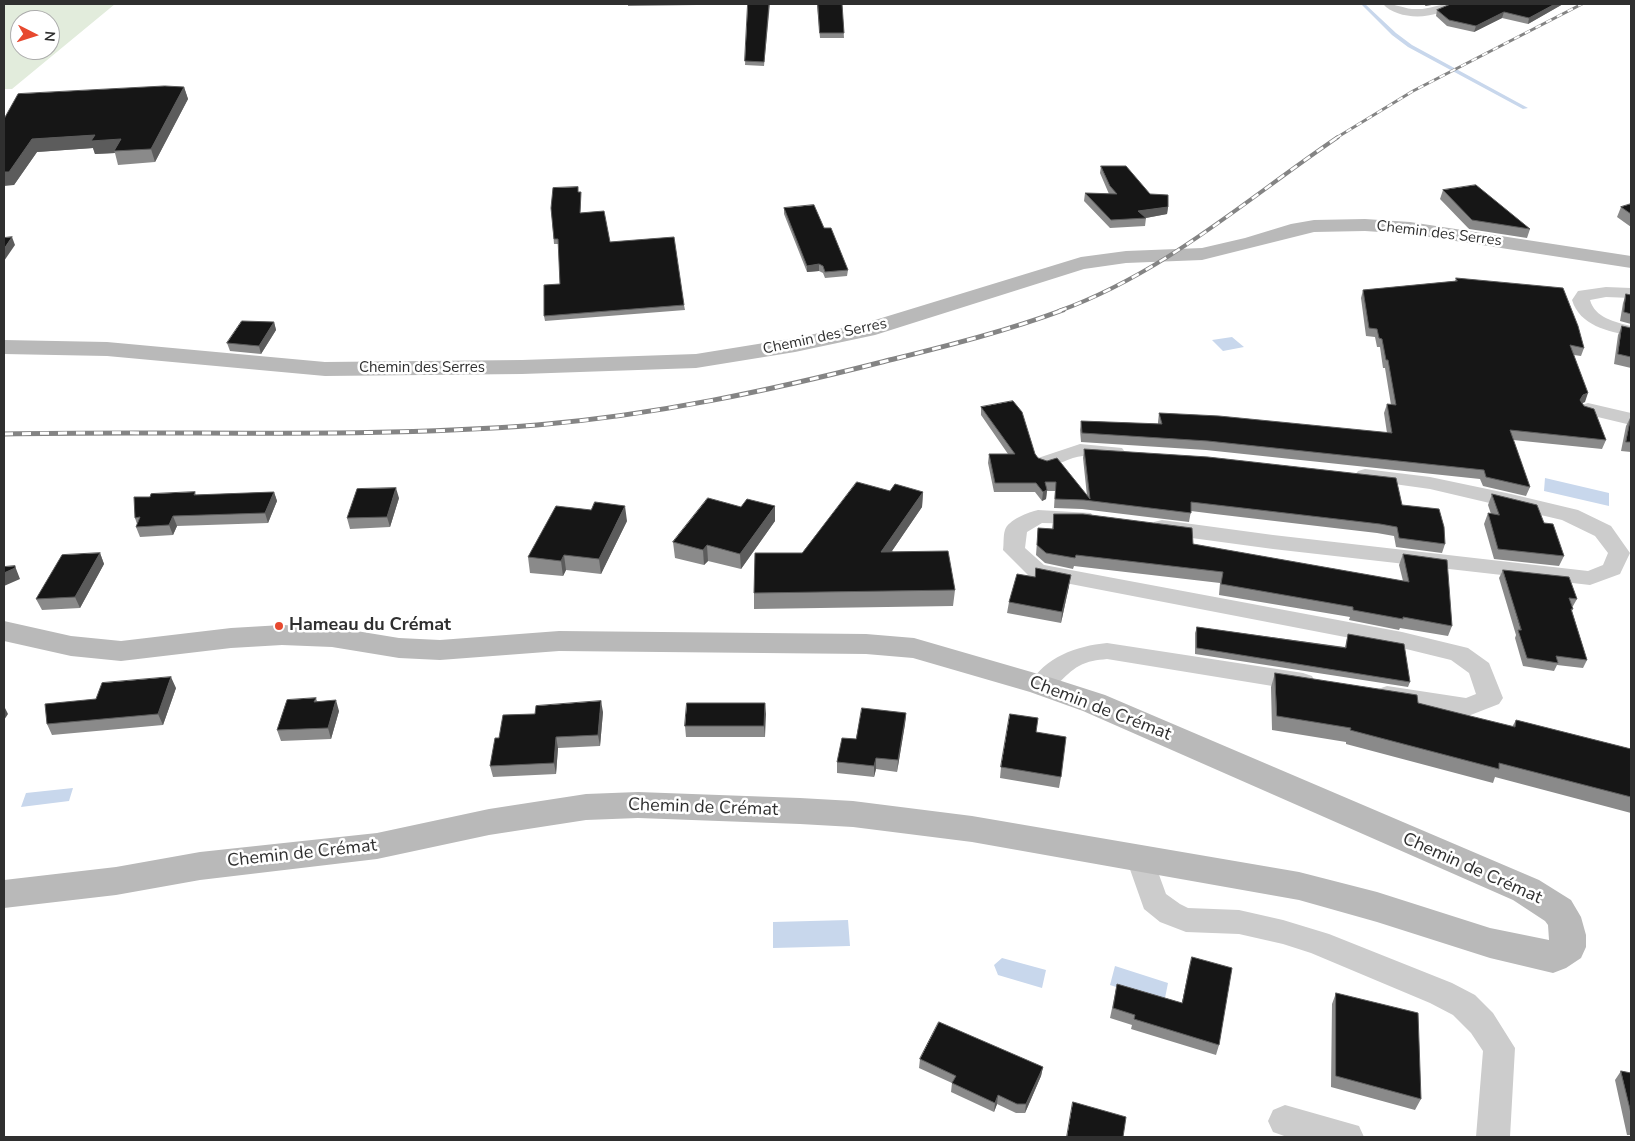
<!DOCTYPE html>
<meta charset="utf-8">
<style>
body{margin:0}
#map{position:relative;width:1635px;height:1141px;overflow:hidden;background:#fff;font-family:"Nunito Sans",sans-serif}
canvas{display:block}
.frame{position:absolute;inset:0;border:5px solid #2f2f2f;pointer-events:none}
.north{position:absolute;left:10px;top:10px;width:50px;height:50px;box-sizing:border-box;background:#fff;border:1px solid #acacac;border-radius:50%;rotate:95deg;font-size:14px;font-weight:700;line-height:20px;text-align:center;color:#2f2f2f}
.north::after{content:'';display:block;margin:auto;width:18px;height:22px;background:#e7492f;clip-path:polygon(50% 0,100% 100%,50% 72%,0 100%)}
</style>
<div id="map">
<canvas width="1635" height="1141"></canvas>
<div class="frame"></div>
<div class="north">N</div>
</div>
<script>
const context = document.querySelector('canvas').getContext('2d');
context.lineJoin = 'round';
function fill(path, color) {
  context.fillStyle = color;
  context.fill(path, 'evenodd');
}
function strokePath(path, color, width, dash) {
  context.strokeStyle = color;
  context.lineWidth = width;
  context.lineCap = dash ? 'butt' : 'round';
  context.setLineDash(dash || []);
  context.stroke(path);
}
function drawText(font, color, halo, rows, align = 'center') {
  context.font = font + ' "Nunito Sans",sans-serif';
  context.lineWidth = 5;
  context.setLineDash([]);
  context.textBaseline = 'middle';
  context.strokeStyle = halo;
  context.fillStyle = color;
  for (const [text, x, y, turn = 0] of rows) {
    context.save();
    context.translate(x, y);
    context.rotate((+turn || 0) * Math.PI / 180);
    context.textAlign = isNaN(turn) ? turn : align;
    if (halo) context.strokeText(text, 0, 0);
    context.fillText(text, 0, 0);
    context.restore();
  }
}
const green = new Path2D(`
 M4 4H115L12 89H4ZM20 20H50V50H20Z`);
const water = new Path2D(`
 M1232 337 1244 347 1223 351 1212 340Z
 M1545 478 1609 493V506L1544 491Z
 M73 788 69 801 21 807 26 793Z
 M848 920 850 946 773 948V922Z
 M1002 958 1046 970 1042 988 998 975 994 965Z
 M1115 966 1168 983 1165 998 1156 1000 1110 985Z`);
const stream = new Path2D(`
 M1361 4H1365L1396 33 1412 45 1528 108 1523 109 1408 47 1392 35Z`);
const street = new Path2D(`
 M1383 4C1396 3 1406 10 1418 9 1431 9 1441 3 1454 4 1438 20 1398 21 1383 4Z
 M1606 287 1631 288V298L1606 297 1590 300C1595 318 1615 322 1631 326V336C1608 331 1580 326 1572 300L1578 291Z
 M1588 403 1631 413V425L1581 413 1578 409 1581 405Z
 M1080 444 1122 448 1125 452 1122 456C1109 460 1096 455 1083 456 1067 457 1054 470 1038 466L1035 462 1038 458Z
 M1365 469 1430 477 1511 494 1578 510 1611 526 1630 553 1620 574 1590 585 1273 549 1162 534 1154 532 1151 527 1154 522 1162 520 1273 535 1588 571 1603 565 1608 553 1595 536 1562 520 1430 489 1358 479 1355 475 1358 471Z
 M1038 510 1091 513 1094 518 1091 523 1083 524 1042 523 1027 532 1025 548 1044 565 1402 632 1468 648 1489 663 1503 698 1499 704 1468 716 1387 704 1378 701 1374 695 1378 689 1387 686 1466 698 1476 694 1469 673 1451 660 1402 648 1029 576 1003 550C1004 544 1003 536 1005 530 1008 520 1029 512 1038 510Z
 M1107 643 1303 673 1312 676 1315 682 1312 688 1303 691 1107 659C1097 660 1088 661 1079 666 1062 675 1053 697 1032 691L1029 685C1045 657 1076 646 1107 643Z
 M1140 847 1150 850 1166 894 1180 904 1188 908 1239 910 1283 920 1329 934 1452 983 1475 995 1493 1013 1515 1048 1510 1137H1476L1483 1051 1471 1033 1453 1015 1430 1003 1311 953 1283 944 1239 934 1186 932 1160 922 1144 909 1126 858 1130 850Z
 M1285 1105 1359 1126 1364 1137H1287L1273 1132 1268 1121 1273 1110Z`);
const secondary = new Path2D(`
 M1365 219 1410 222 1631 256V268L1410 234 1365 231 1314 232 1202 260 1126 263 1084 269 875 335 795 352 696 368 522 374 325 376 107 356 4 354V340L107 342 325 362 522 360 696 354 795 338 862 324 1081 257 1126 251 1202 248 1245 238 1291 224 1314 220Z
 M4 621 71 636 121 641 231 628 282 625 332 627 399 638 440 640 559 631 866 634 914 638 1052 678 1105 695 1539 880 1571 900 1581 917 1586 935V947L1581 958 1566 968 1553 973 1490 958 1377 922 1299 900 972 842 853 827 800 824 638 818 586 820 489 835 377 859 200 880 116 895 4 908V880L116 867 200 852 377 833 489 809 586 794 638 792 800 798 853 801 972 816 1299 872 1377 892 1490 928 1549 940 1548 925 1545 921 1513 900 1083 711 1030 692 913 658 866 654 559 651 440 660 399 658 332 647 282 645 231 648 121 661 71 656 4 641Z`);
const railFar2 = new Path2D(`
 M1336 138 1413 91 1582 4`);
const railFar1 = new Path2D(`
 M1059 311C1166 272 1245 200 1338 137`);
const rail = new Path2D(`
 M4 434C182 430 360 439 537 425 654 415 768 391 882 362 942 347 1004 332 1063 310`);
const wall = new Path2D(`
 M628 4H697V5L628 6Z
 M748 4H770L764 66 745 65Z
 M817 4H842L844 38H820Z
 M1451 4H1563L1528 24 1502 18 1474 32 1447 26 1436 16 1437 10Z
 M184 87 188 99 155 162 118 165 115 153 95 154 93 148 37 152 14 185 4 119Z
 M1101 166 1150 194 1168 207 1167 214 1146 218 1145 226 1110 228 1084 201 1085 193 1109 194 1100 173Z
 M1443 190 1530 229 1527 238 1469 229 1440 199Z
 M579 192 581 196 580 213 610 242 684 305 685 310 545 321 544 316 560 284 559 244H554L551 208Z
 M1631 204V227L1617 217 1621 207Z
 M784 208 824 228 848 270 847 276 825 278 823 273 819 271 807 272 784 214Z
 M1456 278 1584 348 1581 356 1574 355 1585 402 1582 403 1606 440 1602 449 1513 440 1530 487 1526 496 1483 486 1480 479 1206 450 1081 442 1080 430 1081 421 1158 424V422L1159 413 1387 433 1384 413 1387 404 1391 405 1385 368H1383L1380 347H1377L1375 337 1366 336 1361 298 1363 290 1455 281Z
 M1626 294 1631 295V324L1620 321 1623 303Z
 M274 322 276 330 261 354 230 351 227 343Z
 M1622 326 1631 328V368L1614 364 1618 335Z
 M1631 400V412L1630 411Z
 M981 407 1035 454 1038 458 1087 496 1083 458 1084 449 1402 505 1445 544 1442 553 1396 547 1394 536 1377 533 1215 514 1191 511 1189 522 1082 509 1054 508 1055 491H1047L1046 499 1042 501 1035 492H994L988 463 989 454H1008L981 415Z
 M1631 416V452L1621 451 1626 426Z
 M890 491 923 492 922 507 892 551 955 590 953 606 754 609V593Z
 M195 492 196 495 274 492 277 501 268 523 177 526 173 535 140 537 136 527 137 524 135 518 150 497Z
 M1492 494 1544 523 1564 556 1559 566 1494 559 1484 524 1488 513 1491 514 1488 505Z
 M399 498 390 527 350 529 347 518Z
 M741 507 775 521 741 569 708 561 704 565 675 558 673 542Z
 M1054 514 1193 544 1403 581 1399 565 1403 554 1452 626 1448 636 1400 628 1399 630 1349 620 1350 617 1219 595 1220 583 1074 566 1073 569 1045 563 1036 555 1038 528 1052 529Z
 M627 521 601 574 566 570 563 576 530 573 528 557Z
 M100 553 104 564 80 608 42 610 36 599Z
 M1036 568 1069 586 1061 623 1007 613 1009 602 1035 577Z
 M1503 570 1577 599 1573 606H1572L1573 609 1572 611 1587 660 1583 668 1557 665 1554 671 1523 666 1515 638 1516 635 1499 578Z
 M1197 627 1345 647 1348 634 1410 682 1408 687 1195 654V633Z
 M1275 673 1418 703 1512 727 1516 720 1631 749V813L1495 777 1493 783 1346 744V742L1272 730 1271 687Z
 M176 688 163 725 52 735 47 724 96 699Z
 M316 698 317 701 339 711 331 739 281 741 277 730Z
 M765 703V737H686L685 726Z
 M603 712 600 746 558 748 556 774 493 777 490 766Z
 M906 713 905 724 897 772 876 769 874 777 837 773V762L856 739Z
 M1036 732 1061 777 1059 788 1000 778 1001 767Z
 M1192 957 1219 1045 1216 1055 1131 1029 1132 1025 1110 1018 1117 984 1182 1003 1189 967Z
 M1336 993 1421 1099 1415 1110 1331 1087 1332 1004Z
 M920 1059 1043 1067 1041 1076 1025 1113H1016L997 1104 994 1112 951 1092 952 1083 919 1068Z
 M1621 1071 1631 1073V1135H1627L1615 1080Z`);
const shadedWall = new Path2D(`
 M1426 4H1438L1425 6Z
 M1555 4H1563L1528 24 1529 18Z
 M1504 12 1502 18 1474 32 1476 26Z
 M184 87 188 99 155 162 151 149Z
 M95 135 121 139 114 151 115 153 95 154 93 148 37 152 14 185 4 186V172L32 139Z
 M1168 207 1167 214 1140 219 1138 211Z
 M12 237 15 245 4 261V249Z
 M819 264V271L807 272V266Z
 M274 322 276 330 261 354 259 346Z
 M1588 393 1585 402 1580 404V400L1583 395Z
 M396 488 399 498 390 527 387 517Z
 M1047 490 1046 499 1042 501 1043 492Z
 M274 492 277 501 268 523 265 513Z
 M923 492 922 507 881 567V552Z
 M625 506 627 521 601 574 599 559Z
 M775 506V521L741 569 740 554Z
 M173 516 177 526 173 535 169 525Z
 M707 545 708 561 704 565 703 550Z
 M100 553 104 564 80 608 75 597Z
 M564 555 566 570 563 576 561 561Z
 M15 566 20 579 4 586V573Z
 M1071 575 1069 586 1061 623 1062 612Z
 M171 677 176 688 163 725 158 714Z
 M336 700 339 711 331 739 328 728Z
 M601 701 603 712 600 746 598 735Z
 M765 703 766 714 765 737 764 726Z
 M4 706 8 714 4 720Z
 M906 713 905 724 897 772 898 760Z
 M556 737 558 748 556 774 554 763Z
 M876 758V769L874 777V766Z
 M1043 1067 1041 1076 1025 1113 1026 1104Z
 M998 1095 997 1104 994 1112 995 1103Z`);
const building = new Path2D(`
 M748 4H769L764 62 745 61Z
 M818 4H842L844 33H820Z
 M1451 4H1555L1529 18 1504 12 1476 26 1449 20 1437 10Z
 M165 86 184 87 151 149 114 151 121 139 91 141 95 135 32 139 9 172H4V119L18 94Z
 M1101 166H1126L1150 194 1168 195V207L1138 211 1146 218 1111 220 1085 193 1117 194 1110 186Z
 M1476 185 1530 229 1472 220 1443 190Z
 M578 187V192H581L580 213 604 211 610 242 674 237 684 305 544 316V285L560 284 558 239H554L551 208 553 188Z
 M1631 204V214L1621 207Z
 M814 205 824 228H831L848 270 825 272 823 266 819 264 807 266 784 208Z
 M12 237 4 249V238Z
 M1456 278 1563 288 1578 326 1584 348 1570 345 1588 393 1583 395 1580 400 1584 406 1594 409 1606 440 1510 430 1530 487 1486 477 1484 470 1208 441 1082 433 1081 421 1162 424 1159 413 1219 416 1392 433 1387 404 1396 405 1388 360H1386L1382 339 1379 338 1377 329 1369 328 1363 290 1457 281Z
 M1626 294 1631 295V314L1624 312Z
 M242 321 274 322 259 346 227 343Z
 M1622 326 1631 328V357L1618 354Z
 M1013 401 1022 412 1035 454 1038 458 1047 461 1057 458 1090 499 1084 449 1208 457 1396 478 1402 505 1439 509 1444 527 1445 544 1399 538 1397 527 1380 524 1191 502V513L1084 500 1055 499 1056 482H1045L1047 490 1043 492 1036 483H995L989 454H1015L981 407Z
 M1631 416V442H1626Z
 M857 482 890 491 895 484 923 492 881 552 948 551 955 590 754 593 755 553H802Z
 M396 488 387 517 347 518 357 489Z
 M195 492 194 495 274 492 265 513 173 516 169 525 136 527 140 517 135 518 134 497H150L151 494Z
 M1492 494 1537 505 1544 523 1553 524 1564 556 1498 549 1488 513 1499 515Z
 M708 498 741 507 747 499 775 506 740 554 707 545 703 550 673 542Z
 M595 502 625 506 599 559 564 555 561 561 528 557 556 506 591 510Z
 M1054 514H1083L1192 528 1193 544 1409 582 1403 554 1447 560 1452 626 1403 617V619L1353 610V607L1221 584 1223 572 1076 555 1075 558 1046 553 1037 545 1038 528 1053 529Z
 M100 553 75 597 36 599 62 555Z
 M15 566V568L4 573V567Z
 M1036 568 1071 575 1062 612 1009 602 1017 574 1035 577Z
 M1503 570 1569 577 1577 599 1569 598 1573 609H1571L1587 660 1556 656 1558 663 1527 658 1518 630H1521Z
 M1197 627 1346 648 1348 634 1404 644 1410 682 1197 648Z
 M1275 673 1417 695 1418 703 1462 714 1515 727 1516 720 1631 749V797L1499 763V769L1350 730 1351 728 1277 716Z
 M171 677 158 714 47 724 45 704 96 699 102 683Z
 M316 698 314 702 336 700 328 728 277 730 287 700Z
 M601 701 598 735 556 737 554 763 490 766 495 738H499L503 715 535 714 536 706Z
 M687 703H765L764 726H685Z
 M862 708 906 713 898 760 876 758 874 766 837 762 842 738 856 739Z
 M1010 714 1038 718 1036 732 1066 737 1061 777 1001 767Z
 M1192 957 1232 968 1219 1045 1134 1019 1135 1015 1113 1008 1117 984 1182 1003Z
 M1336 993 1418 1013 1421 1099 1336 1076Z
 M939 1022 1043 1067 1026 1104H1017L998 1095 995 1103 952 1083 956 1076 920 1059Z
 M1621 1071 1631 1073V1113Z
 M1073 1102 1126 1117 1123 1137H1067Z`);
const markers = [
 [279,626,5,"#e7492f"]
];
const farStreetnames = [
 ["Chemin des Serres",1439,234,7],
 ["Chemin des Serres",825,337,-12],
 ["Chemin des Serres",422,368]
];
const poiNames = [
 ["Hameau du Crémat",289,626]
];
const streetNames = [
 ["Chemin de Crémat",1100,709,21],
 ["Chemin de Crémat",703,808,2],
 ["Chemin de Crémat",302,854,-6],
 ["Chemin de Crémat",1472,869,24]
];
fill(green, '#e2ecdc');
fill(water, '#c8d7ec');
fill(stream, '#c8d7ec');
fill(street, '#ccc');
fill(secondary, '#b9b9b9');
strokePath(railFar2, '#848484', 3);
strokePath(railFar1, '#848484', 4);
strokePath(rail, '#848484', 5);
strokePath(railFar2, '#fff', 2, [6]);
strokePath(railFar1, '#fff', 2.5, [8]);
strokePath(rail, '#fff', 3, [9]);
fill(wall, '#8a8a8a');
fill(shadedWall, '#5c5c5c');
fill(building, '#161616');
strokePath(building, '#5c5c5c', 1);
for (const [x, y, r, color] of markers) {
  const dot = new Path2D();
  dot.arc(x, y, r, 0, 2 * Math.PI);
  context.fillStyle = color;
  context.fill(dot);
  strokePath(dot, '#fff', 2);
}
drawText('15px', '#2f2f2f', '#fff', farStreetnames);
drawText('bold 18px', '#2f2f2f', '#fff', poiNames, 'left');
drawText('18px', '#2f2f2f', '#fff', streetNames);
</script>
